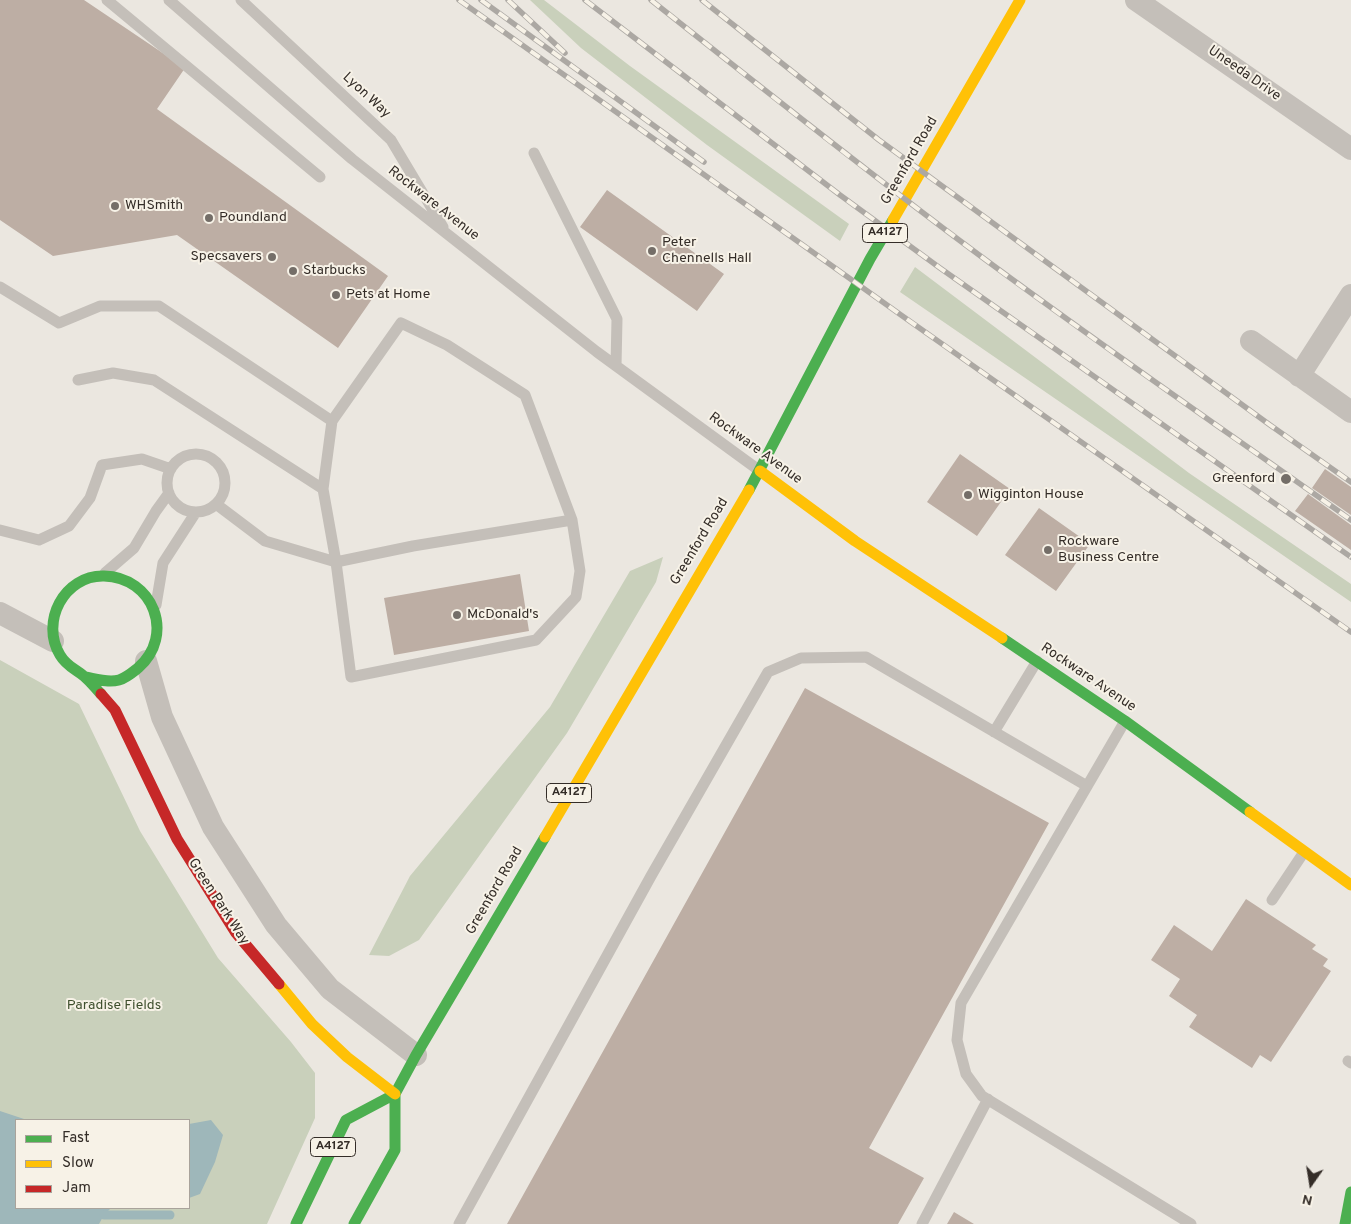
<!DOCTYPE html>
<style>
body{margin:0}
#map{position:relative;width:1351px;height:1224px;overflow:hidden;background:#ebe7e0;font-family:Overpass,sans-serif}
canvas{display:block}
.legend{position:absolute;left:15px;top:1119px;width:175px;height:90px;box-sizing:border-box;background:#f7f2e7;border:1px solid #a9a39b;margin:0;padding:6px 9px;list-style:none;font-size:15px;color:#342d28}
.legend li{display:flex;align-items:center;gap:10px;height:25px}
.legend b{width:25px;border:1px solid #a9a39b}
.north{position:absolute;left:1286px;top:1159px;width:50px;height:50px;-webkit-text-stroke:4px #f7f2e7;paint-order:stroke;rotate:193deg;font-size:14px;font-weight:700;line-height:20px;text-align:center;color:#342d28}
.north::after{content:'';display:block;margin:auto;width:18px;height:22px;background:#342d28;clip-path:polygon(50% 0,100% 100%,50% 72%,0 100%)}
</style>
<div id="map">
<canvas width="1351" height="1224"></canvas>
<ul class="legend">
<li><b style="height:6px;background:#4caf50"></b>Fast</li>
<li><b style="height:6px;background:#ffc107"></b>Slow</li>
<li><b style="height:6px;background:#c62828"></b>Jam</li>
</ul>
<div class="north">N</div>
</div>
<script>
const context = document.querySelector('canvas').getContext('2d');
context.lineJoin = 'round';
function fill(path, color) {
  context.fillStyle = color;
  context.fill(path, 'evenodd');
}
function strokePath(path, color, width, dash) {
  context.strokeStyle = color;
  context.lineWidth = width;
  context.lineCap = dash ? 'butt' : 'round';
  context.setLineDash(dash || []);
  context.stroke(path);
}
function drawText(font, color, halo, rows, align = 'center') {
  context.font = font + ' Overpass,sans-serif';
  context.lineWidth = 4;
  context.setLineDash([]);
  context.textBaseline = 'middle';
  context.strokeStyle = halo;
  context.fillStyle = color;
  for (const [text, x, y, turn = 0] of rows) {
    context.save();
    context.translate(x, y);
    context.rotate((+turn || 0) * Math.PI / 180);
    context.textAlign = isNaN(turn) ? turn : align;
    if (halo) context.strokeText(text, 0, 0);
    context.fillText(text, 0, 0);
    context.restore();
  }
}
const green = new Path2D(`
 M530 0H544L630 66 849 224 840 241 707 145 581 48Z
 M915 267 1189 473 1351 584V602L900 292Z
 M663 557 656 582 567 733 419 940 389 956 369 955 410 876 550 707 630 571Z
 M0 660 79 704 140 831 218 958 291 1042 315 1073V1118L267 1224H0ZM16 1120H189V1208H16Z`);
const water = new Path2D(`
 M0 1111 27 1120H16V1208H111L104 1215 99 1224H0Z
 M211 1120 223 1135 215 1162 200 1194 189 1198V1124Z`);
const stream = new Path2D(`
 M104 1215H170`);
const building = new Path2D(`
 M0 0H84L185 68 157 109 388 276 338 348 177 235 53 256 0 220Z
 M607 190 724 274 697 311 580 227Z
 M960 454 1010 489 977 536 927 502Z
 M1325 469 1351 487V515L1312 488Z
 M1308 494 1351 525V550L1295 511Z
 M1039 508 1090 544 1056 591 1005 555Z
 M520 574 529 631 394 655 384 598Z
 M805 688 1049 823 869 1148 924 1178 898 1224H507Z
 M1246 899 1316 945 1312 949 1328 959 1323 966 1331 971 1271 1062 1260 1055 1252 1068 1189 1027 1197 1015 1169 996 1180 979 1151 960 1174 925 1212 951Z
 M954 1212 974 1224H947Z`);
const lane = new Path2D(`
 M107 0 320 177
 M169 0 352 159 597 352 760 471
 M241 0 391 140 443 227
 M534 153 617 319 616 366
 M0 287 59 323 100 306H159L332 421 401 323 447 345 525 395 572 520 580 571 576 597 536 640 351 677 336 562 323 489 154 380 113 373 78 380
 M167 483a29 29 0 1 1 58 0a29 29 0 1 1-58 0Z
 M323 489 332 421
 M216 504 265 541 336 562 413 546 572 520
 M0 530 39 540 69 526 90 498 102 465 142 459 171 469
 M105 573 134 548 156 511 169 493
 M156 605 163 563 196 512
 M1125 721 961 1003 957 1040 966 1074 982 1096 1191 1224
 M994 732 1037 661
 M1272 900 1304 852
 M1348 1061 1351 1063
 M459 1224 651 876 768 672 801 658 866 657 1087 786
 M922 1224 988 1099`);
const street = new Path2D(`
 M1136 0 1351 149
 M1251 341 1351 412
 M1299 376 1351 295
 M0 613 53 641
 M146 661 162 717 213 827 276 925 330 989 416 1055`);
const fast = new Path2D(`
 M749 490 870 259 893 220
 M1002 638 1125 721 1250 812
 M85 677C96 679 108 683 119 680 126 678 133 672 138 668 176 635 153 577 104 576 64 575 40 622 60 655 67 667 76 669 85 677 91 682 96 689 101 694
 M296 1224 346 1120 395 1094
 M354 1224 395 1150V1094L416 1055 545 837
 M1345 1224 1351 1192`);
const slow = new Path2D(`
 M893 220 1020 0
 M760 471 855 541 1002 638
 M1250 812 1351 885
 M545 837 749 490
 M279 984 312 1024 347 1057 395 1094`);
const jam = new Path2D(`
 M101 694 115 710 177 839 236 933 279 984`);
const rail = new Path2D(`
 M459 0 901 315 1351 632
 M481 0 704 162
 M508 0 565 53
 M585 0 840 195 940 268 1351 557
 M651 0C753 81 855 162 959 240 1087 336 1220 427 1351 520
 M702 0 879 140 1270 425 1351 482`);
const markers = [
 [115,206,5,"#746e68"],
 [209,218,5,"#746e68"],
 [652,251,5,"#746e68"],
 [272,257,5,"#746e68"],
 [293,271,5,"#746e68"],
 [336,295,5,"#746e68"],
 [1286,479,6,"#746e68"],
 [968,495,5,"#746e68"],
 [1048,550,5,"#746e68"],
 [457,615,5,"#746e68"]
];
const shields = [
 [885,233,45],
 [569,793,45],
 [333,1147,45]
];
const shieldNames = [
 ["A4127",885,233],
 ["A4127",569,793],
 ["A4127",333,1147]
];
const streetNames = [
 ["Uneeda Drive",1244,74,35],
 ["Lyon Way",366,96,43],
 ["Greenford Road",910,161,-60],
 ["Rockware Avenue",433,204,38],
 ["Rockware Avenue",755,449,36],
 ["Greenford Road",700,542,-59],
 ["Rockware Avenue",1088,678,34],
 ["Greenford Road",495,891,-60],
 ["Green Park Way",218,902,57]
];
const poiNames = [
 ["WHSmith",125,206],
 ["Poundland",219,218],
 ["Peter",662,243],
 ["Chennells Hall",662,259],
 ["Specsavers",262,257,"right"],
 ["Starbucks",303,271],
 ["Pets at Home",346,295],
 ["Greenford",1275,479,"right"],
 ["Wigginton House",978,495],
 ["Rockware",1058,542],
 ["Business Centre",1058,558],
 ["McDonald's",467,615]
];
const parkNames = [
 ["Paradise Fields",114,1006]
];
fill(green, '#c9d0bb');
fill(water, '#9eb7ba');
strokePath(stream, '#9eb7ba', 9);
fill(building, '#bdaea4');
strokePath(lane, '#c4bfb9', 11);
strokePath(street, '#c4bfb9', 22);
strokePath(fast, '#4caf50', 11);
strokePath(slow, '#ffc107', 11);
strokePath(jam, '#c62828', 11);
strokePath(rail, '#aca8a3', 5.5);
strokePath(rail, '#f7f2e7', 4, [11]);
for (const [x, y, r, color] of markers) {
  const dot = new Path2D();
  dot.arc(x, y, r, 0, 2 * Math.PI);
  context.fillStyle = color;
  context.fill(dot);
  strokePath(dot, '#f7f2e7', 2);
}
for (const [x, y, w] of shields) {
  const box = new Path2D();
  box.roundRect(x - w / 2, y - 9.5, w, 19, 4);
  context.fillStyle = '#f7f2e7';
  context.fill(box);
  strokePath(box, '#342d28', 1);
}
drawText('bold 12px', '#342d28', null, shieldNames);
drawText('14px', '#342d28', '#f7f2e7', streetNames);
drawText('14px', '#342d28', '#f7f2e7', poiNames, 'left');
drawText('14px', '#3f502e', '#f7f2e7', parkNames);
</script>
